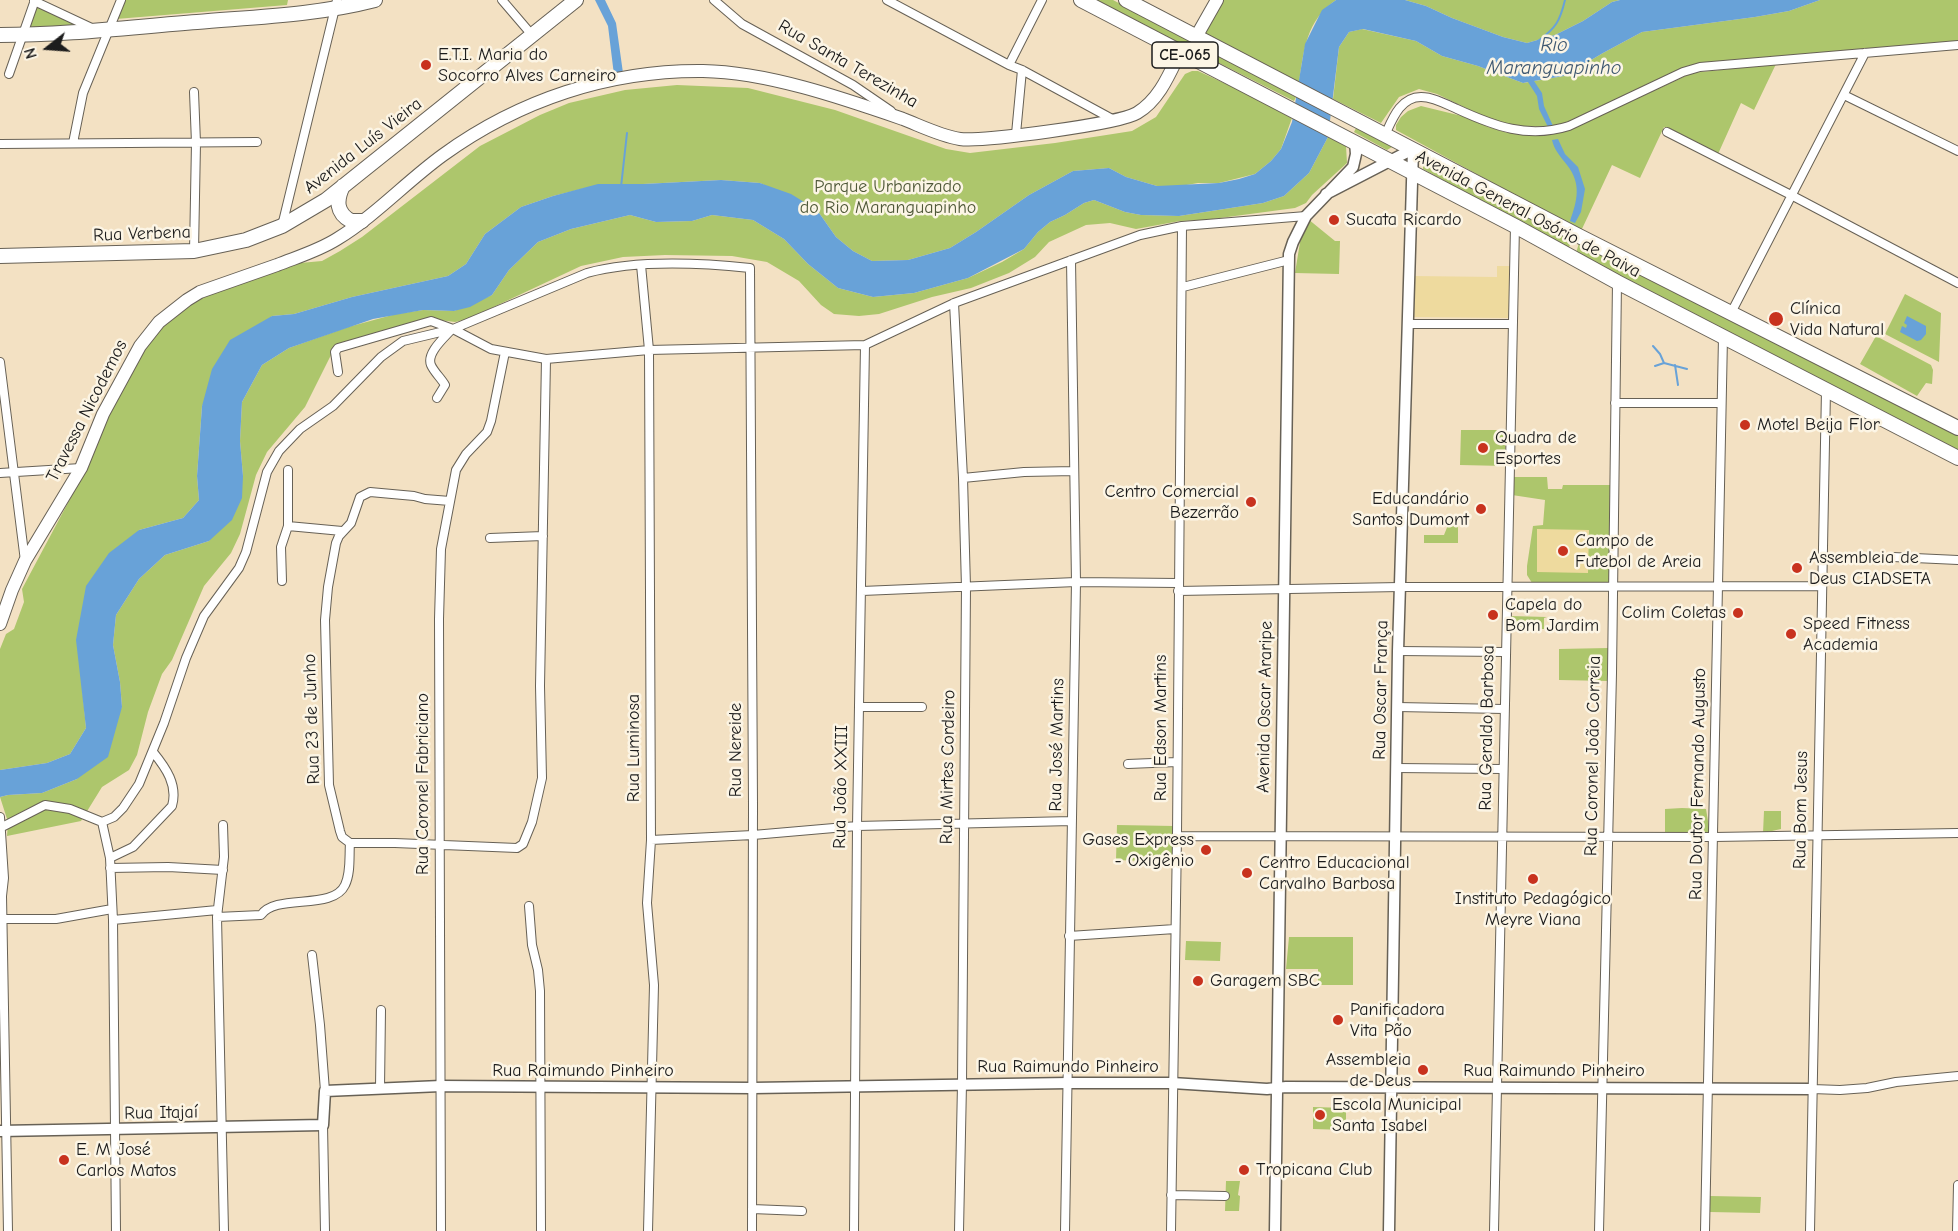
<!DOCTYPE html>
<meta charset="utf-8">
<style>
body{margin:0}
#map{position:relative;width:1958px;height:1231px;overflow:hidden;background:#f3e1c3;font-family:"Comic Neue",sans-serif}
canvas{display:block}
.north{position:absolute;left:18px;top:18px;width:60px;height:60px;-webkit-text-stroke:4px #fcf5e5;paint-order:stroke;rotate:253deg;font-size:16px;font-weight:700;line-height:24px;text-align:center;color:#1c1c1c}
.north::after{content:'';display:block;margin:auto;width:21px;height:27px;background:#1c1c1c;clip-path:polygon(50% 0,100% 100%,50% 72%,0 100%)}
</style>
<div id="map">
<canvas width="1958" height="1231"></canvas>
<div class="north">N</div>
</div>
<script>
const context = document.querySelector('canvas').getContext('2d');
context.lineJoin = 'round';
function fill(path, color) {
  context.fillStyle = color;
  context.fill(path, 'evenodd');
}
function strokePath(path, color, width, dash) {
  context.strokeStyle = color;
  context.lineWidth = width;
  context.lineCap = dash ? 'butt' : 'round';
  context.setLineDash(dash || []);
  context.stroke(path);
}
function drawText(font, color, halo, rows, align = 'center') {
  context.font = font + ' "Comic Neue",sans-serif';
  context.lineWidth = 5;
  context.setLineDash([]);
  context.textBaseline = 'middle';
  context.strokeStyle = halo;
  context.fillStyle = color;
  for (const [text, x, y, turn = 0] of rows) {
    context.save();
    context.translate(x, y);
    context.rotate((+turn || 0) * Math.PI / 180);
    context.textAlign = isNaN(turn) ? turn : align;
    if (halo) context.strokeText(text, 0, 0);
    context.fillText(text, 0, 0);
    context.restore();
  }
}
const green = new Path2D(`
 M125 0H288L287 5 116 19Z
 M1095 0H1113L1296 97 1294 101Z
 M1220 0H1336C1306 21 1304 49 1299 83L1201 32Z
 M1405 0H1620L1612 2 1583 21 1555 35 1527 43 1503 37 1452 18 1426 6Z
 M1820 0H1958V41L1711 62 1689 66 1568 123 1548 127 1511 126 1491 120 1437 94 1419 89 1399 97 1381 123 1333 99 1339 47 1349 32 1362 29 1416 41 1442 56 1478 66 1523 83 1564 76 1603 53 1642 32 1755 17 1789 11Z
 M37 4 81 26 28 29Z
 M1776 64 1754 110 1741 103 1718 154 1664 127 1640 178 1612 165 1581 231 1396 130V125L1401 117 1408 111 1421 106 1470 118 1488 127 1508 133 1567 131 1692 73Z
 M1192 71H1198L1293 115 1281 149 1271 161 1255 174 1219 183H1198L1175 187 1157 186 1126 177 1109 168 1073 171 1029 195 976 232 950 248 908 260 872 261 853 251 836 237 817 210 760 183 721 180 643 184 598 185 553 196 521 207 485 234 466 264 448 276 352 297 294 314 272 316 202 406 197 476 199 500 183 518 139 530 82 686 86 728 70 754 47 763 0 770V649L6 634 14 629 24 602 22 589 87 467 108 412 144 348 163 326 202 296 289 264 322 261 340 251 362 237 480 146 540 115 569 103 625 90 677 85 748 88 835 110 946 149 970 153 1055 143 1132 131 1156 117 1185 74Z
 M1356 128 1392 147 1387 150 1354 132Z
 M1328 137 1346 146 1347 163 1312 195 1306 203 1295 208 1205 220 1180 221 1136 229 1110 223 1086 225 1049 242 1035 257 1009 273 971 288 932 297 879 314 859 316 834 314 821 305 799 281 767 262 732 256 665 255 623 257 581 266 468 319 455 322 431 319 332 353 305 407 267 452 256 475 240 534 231 553 204 586 172 660 162 674 148 712 137 755 129 770 102 787 81 821 7 836 8 822 0 797 8 795 42 793 77 779 122 707 120 682 113 645 116 615 139 579 165 555 209 541 243 476 240 441 242 402 262 365 289 348 348 327 396 314 423 310 454 311 492 295 509 270 538 242 571 229 630 215 656 222 692 221 712 215 753 220 784 239 808 264 838 288 873 297 914 293 968 278 1002 262 1024 249 1038 232 1050 222 1065 215 1084 203 1094 200 1125 212 1141 215 1179 216 1263 203 1284 196 1309 173Z
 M1423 164 1573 239 1568 249 1423 169Z
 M1308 219 1335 241H1340L1339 274 1295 273 1301 236Z
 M1579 243 1958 435V452L1636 286 1576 253Z
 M1905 294 1941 313 1939 362 1885 334Z
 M1876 336 1931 365 1933 370 1932 384 1926 383 1917 396 1860 364Z
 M1461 430H1506L1505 466 1460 465Z
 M1512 477H1547L1548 489H1562L1563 485H1610L1609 583H1532L1527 575V566L1533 526 1543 525 1545 500 1512 495Z
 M1448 525H1458V543H1424V535H1444Z
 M1510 616 1547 617 1544 618V629H1509Z
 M1608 648V681L1559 680V649Z
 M1682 808 1706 809 1710 833 1665 834V809Z
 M1764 811H1781V829L1763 833Z
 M1117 825 1174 826 1173 862 1116 860Z
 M1289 937H1353V985H1318V969H1286Z
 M1186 941 1221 942 1220 961 1185 960Z
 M1313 1107 1346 1108V1130L1313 1129Z
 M1226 1181H1240L1238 1195 1240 1196 1239 1211H1225Z
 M1710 1196 1761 1197 1760 1213 1710 1212Z`);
const sand = new Path2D(`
 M1497 266H1510L1509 318 1413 317V276L1497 277Z
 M1537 529 1589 530 1588 573 1537 572Z`);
const water = new Path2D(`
 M595 0H605L616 23 623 73 614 75 608 26Z
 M1336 0H1405L1426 6 1452 18 1503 37 1527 43 1555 35 1583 21 1612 2 1620 0H1820L1789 11 1755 17 1642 32 1603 53 1564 76 1534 81 1542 93 1544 106 1553 126 1548 127 1539 109 1537 96 1528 82 1523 83 1478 66 1442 56 1416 41 1363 29 1349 32 1339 47 1328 137 1309 173 1284 196 1263 203 1179 216 1141 215 1125 212 1094 200 1084 203 1065 215 1050 222 1038 232 1024 249 968 278 914 293 873 297 838 288 808 264 784 239 753 220 712 215 692 221 656 222 630 215 571 229 538 242 509 270 492 295 470 307 454 311 423 310 373 319 289 348 262 365 242 402 240 441 243 476 242 498 232 520 209 541 165 555 139 579 116 615 113 645 120 682 122 707 108 757 77 779 42 793 8 795 0 797V770L47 763 70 754 86 728 76 640 86 586 109 553 139 530 183 518 199 500 197 476 202 406 212 369 230 340 272 316 294 314 352 297 448 276 466 264 485 234 521 207 553 196 598 184H643L721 180 760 183 791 194 817 210 836 237 853 251 872 261 908 260 950 248 976 232 1029 195 1073 171 1109 168 1126 177 1157 186 1219 183 1239 179 1255 174 1271 161 1281 149 1292 122 1305 44 1322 10Z
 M1558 139 1565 154 1578 167 1585 189 1581 212 1575 223 1570 221C1577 201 1582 184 1567 165 1561 157 1554 150 1552 140Z
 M1907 316 1926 326V334L1921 340 1917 341 1900 332 1902 326 1906 328 1907 325 1904 323Z`);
const stream = new Path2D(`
 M1538 41C1556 28 1560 21 1565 0
 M621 187 627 133
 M1653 346 1660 354 1664 363 1655 366
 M1664 363 1687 369
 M1675 365 1678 385`);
const minor = new Path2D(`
 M502 0 532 35
 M714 0 742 24 853 85 891 111
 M887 0 1009 65 1022 70 1114 120
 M34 1 94 29
 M1009 65 1042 0
 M9 74 35 0
 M1844 95 1958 151
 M1667 132 1791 195 1958 283
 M1016 134 1022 70
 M1385 135C1392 120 1400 97 1421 97 1433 97 1446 104 1457 109 1494 126 1528 139 1569 126L1683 72 1700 67 1958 45
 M73 143 83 93 121 0
 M0 144 257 142
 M282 226 337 0
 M194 251 196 143 194 92
 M641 265 649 350 651 840 647 903 654 985 648 1231
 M1183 287 1289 260
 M954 303 963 478 966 587 962 1084 959 1231
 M1731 313 1865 53
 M1407 324H1512
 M0 362 25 561
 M338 372 335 352 338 348 431 321 453 329 491 349 546 359 649 350 865 345 954 303 1140 235 1182 226 1306 216
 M437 398 445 385C441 378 434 372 431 365 426 353 445 337 452 329
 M1615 403H1721
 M0 473 81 468
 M963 478 1024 472 1074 471
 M288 526 342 531
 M490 538 543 536
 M1893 557 1958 560
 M282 581 281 547 288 526V470
 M862 591 1076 582 1178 583
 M1178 591 1400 587 1822 586
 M1398 651 1505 652
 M859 707H922
 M1397 707 1504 709
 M1128 764 1177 762
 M1396 768 1503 769
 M0 817 4 878 2 896 8 1231
 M102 822 110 858 113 920 116 1231
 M223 825 224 857 217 917 224 1231
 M2 827 45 805 70 809 102 822 114 817 123 808 139 784 164 723 186 658 204 616 239 568 246 552 267 472 279 451 300 429 333 406 381 357 403 341 453 329 587 273C634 260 702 263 750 268L753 804 752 1231
 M1177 836 1714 837 1958 833
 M651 840 753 835 857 826 1072 821
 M350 843H395L517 848 523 844 532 822 542 778 540 686 546 359
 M110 858 133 847 172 806C178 785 166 768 153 752
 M110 868 168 867 223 870
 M529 906 532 945 538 970 540 991 541 1231
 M217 917 261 915C276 893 333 911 345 885 351 873 349 856 350 843L342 837 340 831 329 785 325 620 328 587 336 543 339 536 351 523 360 497 370 492 414 496 425 499 450 501
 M0 919H56L112 909
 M113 920 217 910
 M1069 936 1175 929
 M312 955 320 1025 325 1091
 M380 1088 381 1010
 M1812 1089 1840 1090 1867 1088 1896 1082 1958 1076
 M323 1125 325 1231
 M1171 1195 1225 1196
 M752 1209 802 1211
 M441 1231 439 619 441 549 456 470 466 454 487 432 491 421 505 352
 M854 1231 857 826 865 345
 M1065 1231 1076 582 1071 260
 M1171 1231 1177 836 1182 226
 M1494 1231 1515 226
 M1599 1231 1612 673 1617 282
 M1705 1231 1723 337
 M1810 1231 1826 390
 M1957 1231 1958 1185`);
const tertiary = new Path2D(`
 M1326 194 1413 149 1398 651 1389 1231
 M0 1131 323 1125 325 1091 441 1086 753 1088 1068 1083H1172L1267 1089 1286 1087 1812 1089
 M1275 1231 1289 254 1293 242 1306 216 1353 167 1356 154 1355 142`);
const secondary = new Path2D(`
 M1196 37 1217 0
 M0 624 12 590 25 561 81 468 103 414 140 346 159 322 187 300 200 292C225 283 251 274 277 265 297 257 318 251 337 239 375 216 407 181 443 155 519 100 609 70 703 71 767 72 842 98 903 119 921 126 941 136 960 139 982 142 1119 124 1137 113 1159 100 1169 75 1180 52`);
const primary = new Path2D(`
 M1081 0 1515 226 1617 282 1958 458
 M1126 0 1575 234 1958 428
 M0 35C66 35 132 27 197 22 256 17 317 15 375 0
 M343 186C336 200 336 213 351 221H362
 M0 256 194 251 246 240 282 226 326 200 576 0`);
const markers = [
 [426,65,6,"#c8321e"],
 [1334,220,6,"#c8321e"],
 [1776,319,8,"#c8321e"],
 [1745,425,6,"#c8321e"],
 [1483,448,6,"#c8321e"],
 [1251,502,6,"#c8321e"],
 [1481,509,6,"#c8321e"],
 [1563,551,6,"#c8321e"],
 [1797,568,6,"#c8321e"],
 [1738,613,6,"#c8321e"],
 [1493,615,6,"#c8321e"],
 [1791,634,6,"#c8321e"],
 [1206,850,6,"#c8321e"],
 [1247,873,6,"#c8321e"],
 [1533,879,6,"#c8321e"],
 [1198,981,6,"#c8321e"],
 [1338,1020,6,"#c8321e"],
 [1423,1070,6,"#c8321e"],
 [1320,1115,6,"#c8321e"],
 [64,1160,6,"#c8321e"],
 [1244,1170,6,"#c8321e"]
];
const shields = [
 [1185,55,66]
];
const shieldNames = [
 ["CE-065",1185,55]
];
const poiNames = [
 ["E.T.I. Maria do",438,55],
 ["Socorro Alves Carneiro",438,76],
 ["Sucata Ricardo",1346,220],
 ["Clínica",1790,309],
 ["Vida Natural",1790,330],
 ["Motel Beija Flor",1757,425],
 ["Quadra de",1495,438],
 ["Esportes",1495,459],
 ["Centro Comercial",1239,492,"right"],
 ["Bezerrão",1239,513,"right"],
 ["Educandário",1469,499,"right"],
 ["Santos Dumont",1469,520,"right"],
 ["Campo de",1575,541],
 ["Futebol de Areia",1575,562],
 ["Assembleia de",1809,558],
 ["Deus CIADSETA",1809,579],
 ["Capela do",1505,605],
 ["Bom Jardim",1505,626],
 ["Colim Coletas",1726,613,"right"],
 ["Speed Fitness",1803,624],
 ["Academia",1803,645],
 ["Gases Express",1194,840,"right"],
 ["- Oxigênio",1194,861,"right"],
 ["Centro Educacional",1259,863],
 ["Carvalho Barbosa",1259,884],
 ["Instituto Pedagógico",1533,899,"center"],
 ["Meyre Viana",1533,920,"center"],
 ["Garagem SBC",1210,981],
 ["Panificadora",1350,1010],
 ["Vita Pão",1350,1031],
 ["Assembleia",1411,1060,"right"],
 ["de Deus",1411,1081,"right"],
 ["Escola Municipal",1332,1105],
 ["Santa Isabel",1332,1126],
 ["E. M José",76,1150],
 ["Carlos Matos",76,1171],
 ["Tropicana Club",1256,1170]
];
const streetNames = [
 ["Rua Santa Terezinha",848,64,30],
 ["Avenida Luís Vieira",363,146,-38],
 ["Avenida General Osório de Paiva",1528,214,28],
 ["Rua Verbena",142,234,-2],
 ["Travessa Nicodemos",87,411,-63],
 ["Rua Oscar França",1381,690,-89],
 ["Avenida Oscar Araripe",1265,707,-89],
 ["Rua 23 de Junho",312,719,-92],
 ["Rua Edson Martins",1161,728,-90],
 ["Rua Geraldo Barbosa",1487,728,-89],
 ["Rua José Martins",1057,745,-89],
 ["Rua Luminosa",634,748,-90],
 ["Rua Nereide",736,750,-90],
 ["Rua Coronel João Correia",1593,756,-89],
 ["Rua Mirtes Cordeiro",948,767,-89],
 ["Rua Coronel Fabriciano",423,784,-90],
 ["Rua Doutor Fernando Augusto",1698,784,-89],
 ["Rua João XXIII",841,787,-89],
 ["Rua Bom Jesus",1801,810,-89],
 ["Rua Raimundo Pinheiro",1068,1067],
 ["Rua Raimundo Pinheiro",583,1071],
 ["Rua Raimundo Pinheiro",1554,1071],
 ["Rua Itajaí",161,1113,-1]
];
const parkNames = [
 ["Parque Urbanizado",888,187],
 ["do Rio Maranguapinho",888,208]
];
const waterNames = [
 ["Rio",1554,45],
 ["Maranguapinho",1554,68]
];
fill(green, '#adc66c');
fill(sand, '#eeda9e');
fill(water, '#68a2d8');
strokePath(stream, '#68a2d8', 2);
strokePath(minor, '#676156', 10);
strokePath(tertiary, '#676156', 13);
strokePath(secondary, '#676156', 14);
strokePath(primary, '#676156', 16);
strokePath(minor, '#fff', 8);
strokePath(tertiary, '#fff', 10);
strokePath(secondary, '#fff', 12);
strokePath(primary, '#fff', 14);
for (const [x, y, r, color] of markers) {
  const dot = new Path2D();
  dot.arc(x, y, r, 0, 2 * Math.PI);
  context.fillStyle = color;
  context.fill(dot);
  strokePath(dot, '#fcf5e5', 2);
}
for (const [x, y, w] of shields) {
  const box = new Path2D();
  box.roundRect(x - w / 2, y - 13, w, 26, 4.5);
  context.fillStyle = '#fcf5e5';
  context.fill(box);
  strokePath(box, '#1c1c1c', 1.5);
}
drawText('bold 16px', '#1c1c1c', null, shieldNames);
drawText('18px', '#1c1c1c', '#fcf5e5', poiNames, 'left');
drawText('18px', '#1c1c1c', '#fcf5e5', streetNames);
drawText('18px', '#4f5838', '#fcf5e5', parkNames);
drawText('italic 20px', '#3e5871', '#fcf5e5', waterNames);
</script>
